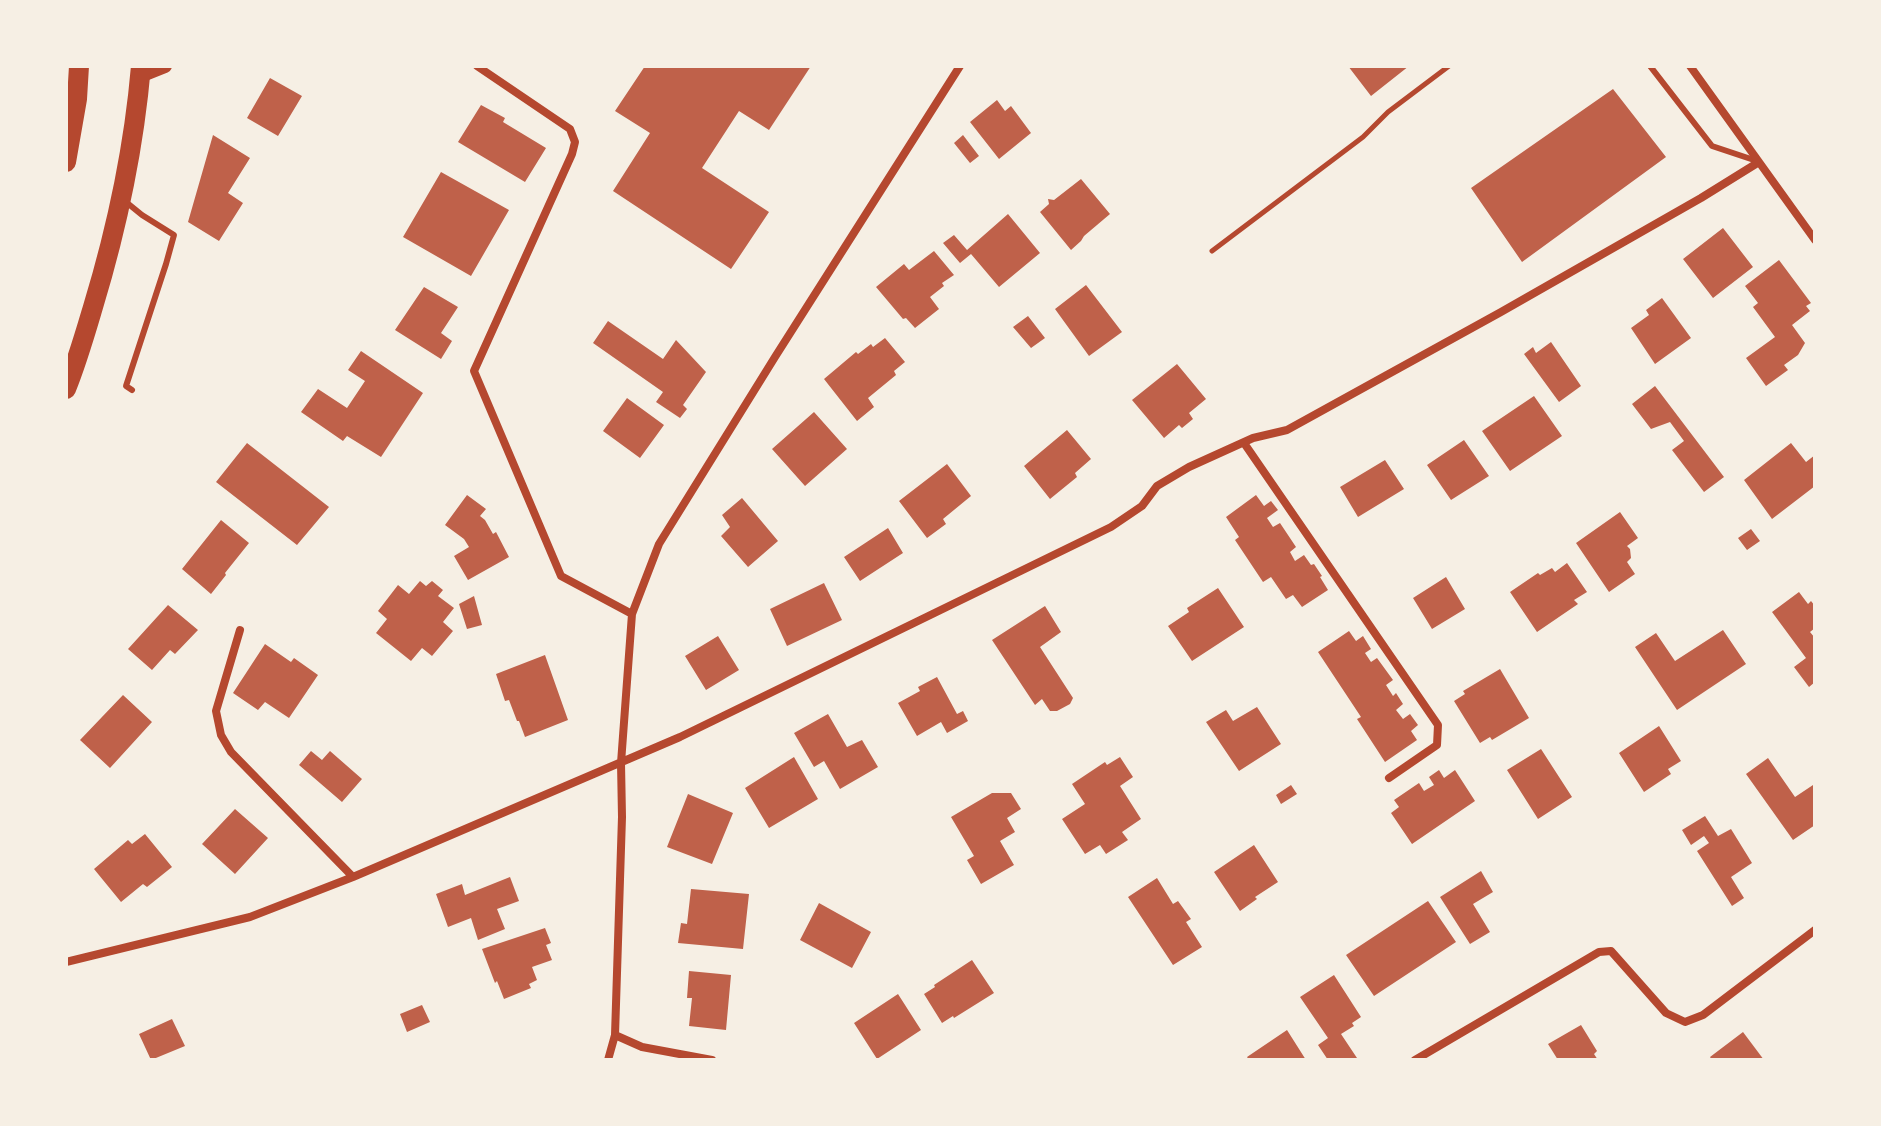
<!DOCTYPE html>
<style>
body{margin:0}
#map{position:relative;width:1881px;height:1126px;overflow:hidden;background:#f6efe4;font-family:Raleway,sans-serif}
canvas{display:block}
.frame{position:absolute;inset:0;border:68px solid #f6efe4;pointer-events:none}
</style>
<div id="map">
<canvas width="1881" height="1126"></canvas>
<div class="frame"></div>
</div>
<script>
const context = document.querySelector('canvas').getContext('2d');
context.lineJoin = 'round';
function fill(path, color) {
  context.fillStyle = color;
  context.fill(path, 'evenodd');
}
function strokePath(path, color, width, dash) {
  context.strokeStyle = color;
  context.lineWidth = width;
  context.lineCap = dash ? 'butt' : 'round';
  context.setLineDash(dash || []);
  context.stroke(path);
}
const building = new Path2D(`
 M645 66H811L769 130 739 111 702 168 769 212 731 269 613 191 650 133 615 111Z
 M1348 66H1409L1371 96Z
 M270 78 302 96 278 136 247 118Z
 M1613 89 1666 157 1522 262 1471 188Z
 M997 100 1005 111 1011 106 1031 133 999 159 970 122Z
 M481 105 505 118 503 122 546 148 525 182 458 142Z
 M213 135 250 158 228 193 243 203 219 241 188 222Z
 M963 135 979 156 970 163 954 143Z
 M441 172 509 210 471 276 403 237Z
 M1081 179 1110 214 1084 236 1081 241 1071 250 1040 212 1049 204 1048 199 1054 200Z
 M1008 214 1040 253 999 287 971 254 960 263 943 243 954 235 967 250Z
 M1723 228 1753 267 1713 298 1683 259Z
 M934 251 954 275 942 283 944 286 930 297 939 309 915 328 906 318 903 319 876 287 904 264 909 270Z
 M1779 260 1811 303 1806 306 1810 311 1792 325 1805 343 1798 355 1784 365 1788 370 1766 386 1746 358 1775 337 1753 307 1758 303 1745 286Z
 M1086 285 1122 332 1089 356 1055 309Z
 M424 287 458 307 441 333 452 341 441 359 395 330Z
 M1662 298 1691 338 1655 364 1631 328 1649 315 1646 310Z
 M1028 316 1045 338 1031 348 1013 327Z
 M608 321 663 359 676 340 706 372 683 405 687 409 680 418 656 402 663 392 593 343Z
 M885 338 905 362 894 371 896 375 868 398 874 407 857 421 824 379 856 352 858 354 871 344 873 347Z
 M1551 342 1581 386 1559 402 1524 354 1533 347 1536 353Z
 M361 351 423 393 381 457 347 436 343 441 301 412 318 389 347 408 365 381 348 370Z
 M1177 364 1206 399 1189 413 1193 419 1182 428 1179 425 1164 438 1132 400Z
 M1655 386 1724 477 1704 492 1672 450 1684 441 1670 422 1651 429 1632 404Z
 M1534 396 1562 436 1510 471 1482 431Z
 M627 398 664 425 640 458 603 431Z
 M814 412 847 449 805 486 772 449Z
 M1067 430 1091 459 1075 473 1077 477 1050 499 1024 466Z
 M1464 440 1489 476 1451 500 1427 465Z
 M247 443 329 507 297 545 216 482Z
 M1791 443 1806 462 1815 455V486L1772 519 1744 480Z
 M1385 460 1404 489 1358 517 1340 487Z
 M947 464 971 496 943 519 946 524 927 538 899 501Z
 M467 495 486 509 480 516 485 520 493 534 496 532 509 557 468 580 454 556 469 547 464 539 445 525Z
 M1256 495 1264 506 1271 501 1278 510 1267 518 1273 527 1280 523 1296 547 1290 552 1295 561 1304 555 1311 565 1314 564 1322 576 1320 577 1328 590 1302 607 1293 595 1286 599 1271 577 1263 582 1235 540 1239 537 1226 517Z
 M742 498 778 541 748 567 721 536 730 527 722 515Z
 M1620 512 1638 538 1627 546 1630 549 1631 558 1627 562 1635 574 1609 592 1576 543Z
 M221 520 249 543 225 573 226 575 211 594 182 569Z
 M888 528 903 553 860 581 844 557Z
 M1751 529 1760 541 1747 550 1738 538Z
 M1567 563 1587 592 1574 600 1578 604 1537 632 1510 592 1538 573 1540 575 1552 568 1555 572Z
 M1446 577 1465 609 1432 629 1413 598Z
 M420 581 426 586 432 581 443 590 438 596 454 608 443 622 453 631 432 656 422 648 411 661 376 633 387 619 378 611 398 585 409 594Z
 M824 583 842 620 787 646 770 609Z
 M1218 588 1244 627 1192 661 1168 626 1189 612 1187 608Z
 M1799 592 1808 604 1811 601 1815 606V628L1810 632 1815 638V682L1809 687 1794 667 1806 658 1772 612Z
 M474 596 482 625 467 629 459 604Z
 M168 605 198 630 175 654 170 650 152 670 128 649Z
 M1045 606 1061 632 1040 647 1073 698 1070 704 1057 711H1050L1042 699 1035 705 992 640Z
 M1723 630 1746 664 1677 710 1635 647 1656 633 1675 661Z
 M1349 631 1356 641 1363 636 1371 649 1365 653 1371 662 1377 658 1393 680 1386 685 1393 696 1396 693 1403 704 1396 710 1403 719 1410 714 1418 725 1411 731 1417 740 1385 762 1357 719 1361 717 1318 652Z
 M718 636 739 670 706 690 685 656Z
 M265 644 291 662 294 658 318 675 289 718 265 702 258 710 233 693Z
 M545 655 568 720 525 737 519 721H517L509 700 505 701 496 674Z
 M1500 669 1529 718 1492 740 1490 737 1480 743 1454 701 1465 694 1463 691Z
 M937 677 957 714 963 711 968 721 947 733 941 722 917 736 898 703 920 691 918 687Z
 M123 695 152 722 110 768 80 740Z
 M1257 707 1281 744 1239 771 1206 722 1226 710 1233 721Z
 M828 714 847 747 862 740 878 767 840 789 824 761 814 767 794 733Z
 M1659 726 1681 761 1668 769 1671 774 1644 792 1619 753Z
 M1541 749 1572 797 1538 819 1507 770Z
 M311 751 322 760 330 751 362 779 342 802 299 765Z
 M794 757 818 799 769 828 745 788Z
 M1120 757 1133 777 1120 786 1141 819 1122 832 1128 840 1106 854 1100 845 1085 854 1062 819 1085 804 1072 784 1105 762 1107 765Z
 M1768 758 1795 797 1813 785 1815 787V825L1793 840 1746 774Z
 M1439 770 1444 778 1455 770 1475 801 1412 844 1391 813 1399 807 1394 800 1419 783 1424 791 1434 785 1429 777Z
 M1291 785 1297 794 1281 804 1276 795Z
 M992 793H1011L1021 809 1007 818 1015 832 1000 841 1014 865 981 884 967 860 974 856 951 817Z
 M688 794 733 813 712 864 667 847Z
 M235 809 268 838 235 874 202 844Z
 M1705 816 1718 836 1731 829 1752 863 1731 877 1744 898 1732 906 1697 851 1709 843 1704 836 1691 845 1682 830Z
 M145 834 172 867 147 887 143 884 121 902 94 869 128 840 132 844Z
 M1254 845 1278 882 1255 897 1257 899 1240 911 1214 872Z
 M1481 871 1493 892 1473 904 1490 932 1470 944 1440 897Z
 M510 877 519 901 497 909 505 929 478 940 471 918 448 927 436 894 462 884 465 895Z
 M1157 878 1173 904 1178 901 1191 919 1186 922 1202 947 1173 965 1128 897Z
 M691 889 749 894 743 949 678 943 681 923 687 924Z
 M1428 901 1456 942 1374 996 1346 955Z
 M819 903 871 932 852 968 800 940Z
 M545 928 551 943 546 945 552 960 532 967 537 980 529 984 531 988 504 999 497 981 495 983 482 949Z
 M972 960 994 993 954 1018 953 1016 942 1023 924 994 935 987 934 985Z
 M689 971 731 975 726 1030 689 1026 692 998H687Z
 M1334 975 1361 1017 1352 1023 1354 1026 1341 1034 1357 1058 1354 1060H1328L1318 1045 1328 1038 1300 997Z
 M898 994 921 1030 877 1059 854 1023Z
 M422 1005 430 1022 407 1032 400 1014Z
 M172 1019 185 1046 151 1060 139 1034Z
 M1581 1025 1597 1051 1594 1054 1598 1060H1558L1548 1044Z
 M1287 1030 1306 1060H1249L1247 1057Z
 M1743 1032 1764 1060H1712L1710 1057Z`);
const path = new Path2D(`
 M1212 251 1363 137 1388 112 1449 66`);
const service = new Path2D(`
 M1650 66 1712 146 1757 161
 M126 202 142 215 174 235 166 264 126 386 132 390`);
const minor = new Path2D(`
 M477 66 570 129 575 142 572 154 474 371 561 576 632 614
 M1690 66 1815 240
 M1244 443 1438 725 1437 745 1389 778
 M240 630 216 711 221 735 231 752 353 877
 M66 962 250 917 353 877 680 737 1111 527 1142 506 1157 486 1189 467 1253 438 1287 430 1501 312 1701 198 1759 162
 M615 1035 642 1047 712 1060
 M608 1060 615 1035 622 817 621 763 632 614 659 544 775 357 960 66
 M1415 1060 1599 952 1611 951 1666 1013 1685 1022 1703 1015 1815 930`);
const tertiary = new Path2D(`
 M140 76 165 66`);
const primary = new Path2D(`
 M66 162 77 99 79 66
 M66 389C77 362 85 334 93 307 117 228 134 148 141 66`);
fill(building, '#bf614a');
strokePath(path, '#b5482f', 5);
strokePath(service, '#b5482f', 6);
strokePath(minor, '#b5482f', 8);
strokePath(tertiary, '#b5482f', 14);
strokePath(primary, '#b5482f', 20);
</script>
